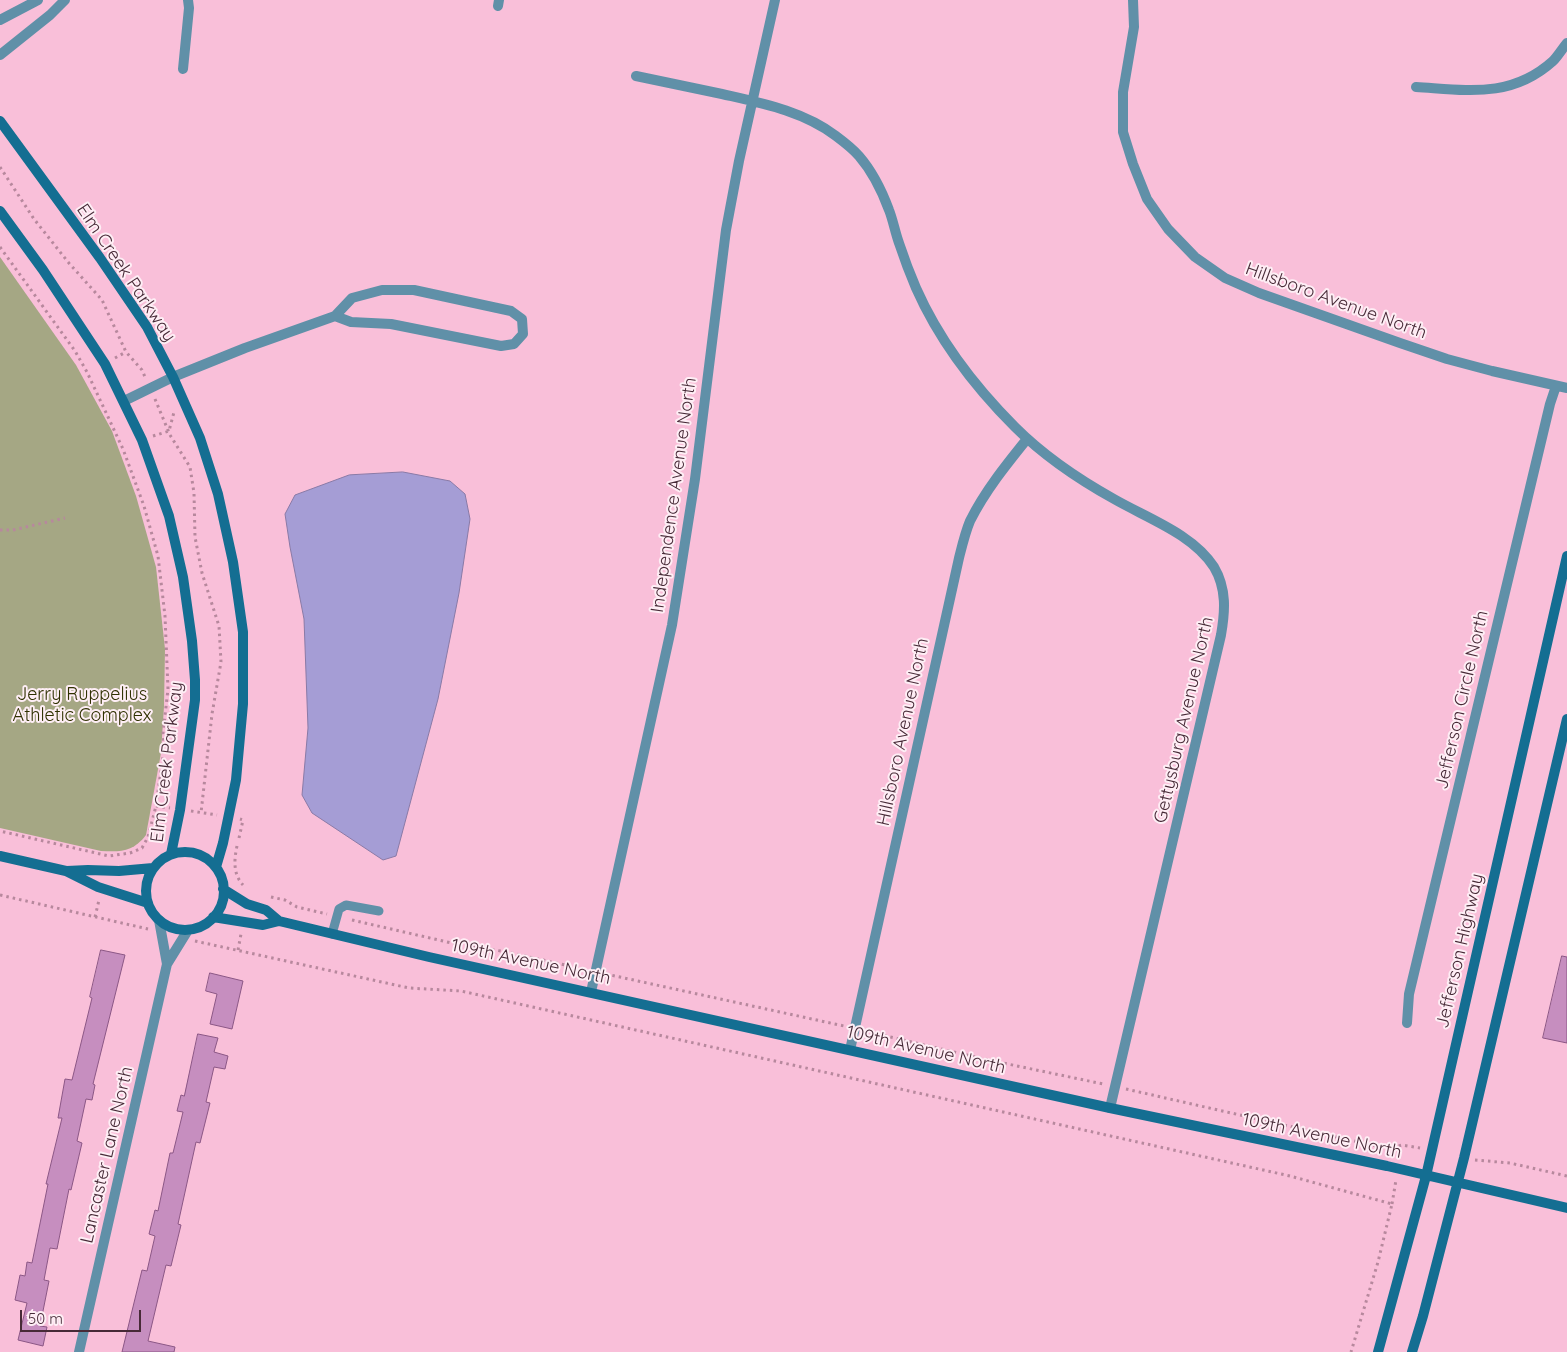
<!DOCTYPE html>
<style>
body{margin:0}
#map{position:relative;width:1567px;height:1352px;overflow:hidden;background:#f9bfd9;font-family:Quicksand,sans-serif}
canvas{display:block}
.scale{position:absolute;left:20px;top:1310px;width:121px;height:22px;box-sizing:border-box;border:2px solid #472a37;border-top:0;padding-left:6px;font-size:15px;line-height:18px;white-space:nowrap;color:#472a37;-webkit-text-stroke:4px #feeef5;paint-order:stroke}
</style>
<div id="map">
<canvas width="1567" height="1352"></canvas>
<div class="scale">50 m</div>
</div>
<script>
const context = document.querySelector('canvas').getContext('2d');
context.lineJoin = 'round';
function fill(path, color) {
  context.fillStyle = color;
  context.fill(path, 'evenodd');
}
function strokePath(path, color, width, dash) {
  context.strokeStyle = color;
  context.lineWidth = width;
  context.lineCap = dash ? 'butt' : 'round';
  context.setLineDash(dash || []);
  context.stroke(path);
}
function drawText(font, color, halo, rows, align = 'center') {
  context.font = font + ' Quicksand,sans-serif';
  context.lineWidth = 4;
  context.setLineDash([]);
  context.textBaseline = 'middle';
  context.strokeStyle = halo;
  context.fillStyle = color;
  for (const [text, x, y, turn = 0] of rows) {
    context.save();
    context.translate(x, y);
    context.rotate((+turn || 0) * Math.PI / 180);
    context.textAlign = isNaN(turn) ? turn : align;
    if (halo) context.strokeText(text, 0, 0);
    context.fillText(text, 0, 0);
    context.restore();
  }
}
const green = new Path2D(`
 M0 257 76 365 112 431 136 496 156 567 165 649 164 706 161 753 146 835C133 852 121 852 101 851L0 828Z`);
const water = new Path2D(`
 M403 472 450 481 465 494 470 519 459 593 438 699 396 856 383 860 312 813 302 795 308 728 304 619 290 547 285 514 295 495 349 475Z`);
const building = new Path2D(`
 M101 950 125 955 93 1084 95 1085 92 1100 86 1099 77 1141 82 1143 71 1190 69 1189 57 1249 50 1248 44 1280 49 1281 40 1326 47 1327 43 1346 18 1340 27 1303 15 1300 20 1275 25 1276 27 1262 32 1263 48 1184H46L62 1118H58L65 1079 72 1080 92 998 90 997Z
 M1562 956 1567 957V1043L1543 1038Z
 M210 973 243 981 232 1029 210 1024 217 994 206 991Z
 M198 1034 218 1038 214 1052 228 1056 225 1069 214 1067 206 1102 210 1103 200 1143 196 1142 178 1224 181 1225 171 1266 166 1265 148 1341 175 1347 174 1352H122L142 1270 147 1271 155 1236 149 1234 155 1210 158 1211 170 1153H173L183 1112 177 1111 181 1095 184 1096Z`);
const path = new Path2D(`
 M0 167 34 219 68 262 102 300 126 352 142 370 145 377
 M0 247 75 351 87 372 123 449 144 506 158 556 165 616 168 689 163 733 164 749 156 806 148 837 142 848 130 853 109 856 0 831
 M115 358 126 352
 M155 399 170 435 190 467 194 493 195 537 202 573 219 626 221 662 212 714 201 813
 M153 436 169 431 174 412
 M0 530H13L65 518
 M156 806 170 808
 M191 811 217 815
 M239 838 243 820 240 819
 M237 846C234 860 233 874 243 885
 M0 895 148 929
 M271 897 285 900 297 907 327 914
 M95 917 99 900
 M352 920 456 944 507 952 583 969
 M195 941 409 988 461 991 1290 1176 1392 1204 1378 1262 1351 1352
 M238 950 241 934
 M606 974 844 1026
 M865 1031 984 1059 1103 1084
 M1126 1089 1376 1146 1391 1148 1402 1145 1420 1148
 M1475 1160 1510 1163 1567 1176
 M1392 1204 1396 1180`);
const lane = new Path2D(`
 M332 934 339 909 346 905 379 911`);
const street = new Path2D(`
 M1133 0 1134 27 1123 92V132L1133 164 1147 199 1168 229 1195 257 1225 278 1259 293 1400 343 1447 359 1492 371 1567 388
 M498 6 499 0
 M0 20 38 0
 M0 55 50 15 65 0
 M183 69 189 8 188 0
 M636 76C664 82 693 88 722 94 761 103 803 111 836 136 844 142 853 149 859 156 872 171 882 191 889 210 893 220 895 232 899 243 904 258 910 274 916 288 939 340 975 387 1015 427 1044 456 1078 479 1114 499 1147 518 1193 534 1214 567 1227 589 1225 612 1221 635L1110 1108
 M1416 87C1466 90 1511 99 1553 61 1558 56 1562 49 1567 43
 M124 401 173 377 245 348 335 316 352 298 382 290H414L511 311 522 319 523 334 514 344 501 346 391 324 351 322 335 316
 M159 920 167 964 188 930
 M591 992 672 625 695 479 726 230 739 161 775 0
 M1407 1023 1409 994 1550 404 1556 386
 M850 1050 959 558C962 546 965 533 970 521 985 491 1006 465 1027 439
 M79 1352 167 964`);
const secondary = new Path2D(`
 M0 121 100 258 147 327 173 377 200 438 218 494 233 562 243 632V704L236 780 223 843 216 867
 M0 211 43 270 105 364 142 440 169 516 183 577 192 641 195 680V700L180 810 171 854
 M146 891a39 39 0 1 1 78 0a39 39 0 1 1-78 0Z
 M0 856 66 871 98 887 148 903
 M67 871 88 870 119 871 153 868
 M223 889 247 904 266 910 279 921 429 957 1110 1108 1387 1166 1567 1208
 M213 917 263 925 279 921
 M1378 1352 1426 1176 1567 556
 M1412 1352 1423 1316 1464 1158 1567 719`);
const streetNames = [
 ["Elm Creek Parkway",126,273,56],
 ["Hillsboro Avenue North",1336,301,20],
 ["Independence Avenue North",674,495,-82],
 ["Jefferson Circle North",1462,700,-77],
 ["Gettysburg Avenue North",1184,720,-77],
 ["Hillsboro Avenue North",903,732,-78],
 ["Elm Creek Parkway",167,762,-83],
 ["Jefferson Highway",1460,951,-77],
 ["109th Avenue North",531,962,12],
 ["109th Avenue North",926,1050,13],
 ["109th Avenue North",1322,1136,12],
 ["Lancaster Lane North",107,1155,-77]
];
const parkNames = [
 ["Jerry Ruppelius",82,695],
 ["Athletic Complex",82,716]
];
fill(green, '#a5a784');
fill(water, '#a59dd5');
strokePath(water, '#897aa6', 1);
fill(building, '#c68ebf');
strokePath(building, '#8b5785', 1);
strokePath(path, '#b7889d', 3, [2.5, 4]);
strokePath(lane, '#6090a8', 9);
strokePath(street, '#6090a8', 10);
strokePath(secondary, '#146e92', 10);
drawText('18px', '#472a37', '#feeef5', streetNames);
drawText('18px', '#2f3000', '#feeef5', parkNames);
</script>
